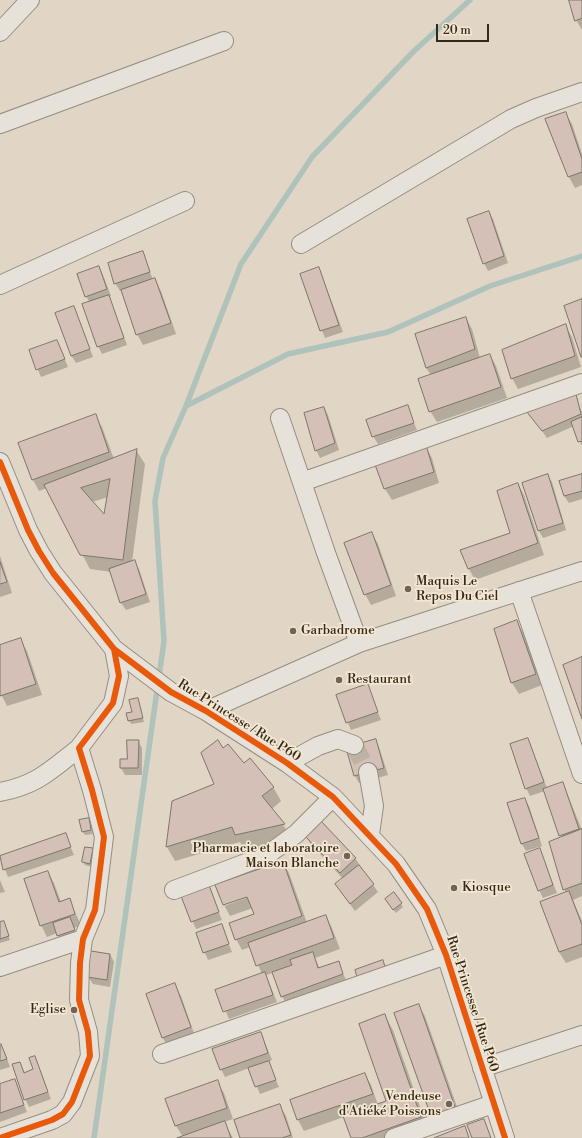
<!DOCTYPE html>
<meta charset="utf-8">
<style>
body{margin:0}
#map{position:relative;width:582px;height:1138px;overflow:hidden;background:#e1d6c5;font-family:"Libre Bodoni",serif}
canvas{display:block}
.scale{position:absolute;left:436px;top:24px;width:53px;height:18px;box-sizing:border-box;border:2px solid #332819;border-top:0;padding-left:5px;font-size:12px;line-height:14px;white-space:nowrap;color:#332819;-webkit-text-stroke:3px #f3e7d2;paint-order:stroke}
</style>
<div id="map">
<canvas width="582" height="1138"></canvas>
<div class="scale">20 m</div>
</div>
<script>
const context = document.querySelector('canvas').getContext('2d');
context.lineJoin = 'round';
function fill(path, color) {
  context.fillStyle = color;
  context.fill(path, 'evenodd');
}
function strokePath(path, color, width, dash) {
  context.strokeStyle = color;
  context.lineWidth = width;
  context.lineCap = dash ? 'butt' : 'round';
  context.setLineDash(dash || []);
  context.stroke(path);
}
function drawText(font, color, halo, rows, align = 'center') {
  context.font = font + ' "Libre Bodoni",serif';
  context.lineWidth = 3.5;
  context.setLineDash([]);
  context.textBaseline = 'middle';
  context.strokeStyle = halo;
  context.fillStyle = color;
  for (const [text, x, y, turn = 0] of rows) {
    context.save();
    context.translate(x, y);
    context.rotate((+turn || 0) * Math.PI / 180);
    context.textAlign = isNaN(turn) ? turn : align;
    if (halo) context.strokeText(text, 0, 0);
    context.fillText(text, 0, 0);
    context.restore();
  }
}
const shadow = new Path2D(`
 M570 0H582V30L576 20Z
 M565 113 572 124 582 154V185L575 188 569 177 546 119Z
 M489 212 493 219 508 263 488 271 484 263Z
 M143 253 153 280 155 279 161 291 176 334 143 345 137 334 122 290 120 291 115 283Z
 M99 267 103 275 111 296 109 297 127 345 102 354 98 346 90 303 86 296Z
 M319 268 343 332 325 338 301 275Z
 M74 307 93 357 76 363 71 355Z
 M466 318 472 329 480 358 490 355 496 366 507 398 437 422 430 411 431 375 426 368Z
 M565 325 572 337 581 367 518 389 512 378Z
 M57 341 68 367 41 377 30 351Z
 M575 396 582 412V446L574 426 547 438 528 411Z
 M407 407 417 430 378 444 373 436Z
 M324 408 328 415 339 450 320 458 316 450Z
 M95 416 102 427 114 459 136 450 145 464 132 562H134L139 569 150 602 126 610 121 603 111 572 90 569 47 488 39 491 33 480 19 444ZM108 497 104 516 92 502Z
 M426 447 432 458 439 483 392 500 385 489 375 462Z
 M547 475 552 482 566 530 543 538 539 531 523 484Z
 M582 475V499L569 503 564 496Z
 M518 484 524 495 544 555 475 580 469 569 512 534Z
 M372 533 378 544 396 596 371 605 365 594Z
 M0 556 12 593 0 597Z
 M517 622 523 633 542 685 519 694 512 683 495 629Z
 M20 639 27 651 42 695 7 706 0 692V646Z
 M367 685 381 720 351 730 337 696Z
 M138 699 144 722 131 724 127 714 133 713Z
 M528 739 547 788 563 783 582 830V896L573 900 582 921V957L566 963 559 952 566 894 550 843 562 838 545 791 530 796 526 788Z
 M375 740 379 747 388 775 359 783 355 776 347 748Z
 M138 741 142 748V775H125L121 768 128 760Z
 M223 749 273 787 281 801 272 809 292 838 244 850 240 842 175 861 167 847 173 802 215 785Z
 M525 799 529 806 542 846 526 851 522 844Z
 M89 819 93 834 85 835 83 832Z
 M65 834 74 855 8 877 0 857Z
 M306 836 355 858 378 892 355 911 336 885 343 879 310 843Z
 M92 849 94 853 92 867 85 865 83 862Z
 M539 849 557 893 543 898 539 890Z
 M282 862 289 873 307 923 326 916 332 928 340 949 315 958 320 969 338 963 349 986 288 1007 282 996 273 973 266 975 277 1002 229 1019 217 990 262 974 250 947 242 950 236 939 255 915 253 908 230 916 224 905 217 885ZM252 894V896L224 906V904Z
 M48 872 54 883 61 902 69 899 81 925 74 928 76 934 60 939 57 933 47 937 41 925Z
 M0 880 5 892 0 893Z
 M208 887 222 920 196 929 182 896Z
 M388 903 401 904 403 907 396 913Z
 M0 924 5 926 10 940 0 943Z
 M221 925 232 952 208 960 197 934Z
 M110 954 114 962 110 987 93 984 88 977Z
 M175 985 181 996 196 1039 169 1048 162 1037Z
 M418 1005 425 1016 461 1118 438 1126Z
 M385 1016 393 1030 429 1132 411 1138H352L344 1117 304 1131 298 1120 291 1100 365 1074 371 1085 378 1105 388 1101Z
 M261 1033 272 1060 268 1062 279 1087 260 1094 249 1068 225 1077 221 1069Z
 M0 1046 5 1053 10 1067 0 1070Z
 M35 1058 51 1099 29 1107 25 1099 20 1063 25 1073 34 1070Z
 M14 1080 27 1112 0 1122V1085Z
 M217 1082 224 1093 233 1119 224 1122 233 1138H180L183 1137 176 1126Z
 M279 1105 286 1116 293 1138H241Z`);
const stream = new Path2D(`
 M186 406 241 264 312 157 414 51 470 0
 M94 1138 164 641 155 501 163 458 186 406 288 354 388 332 490 286 582 256`);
const building = new Path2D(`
 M569 0H582V18L575 21Z
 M566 112 582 159V172L568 177 545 119Z
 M489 211 504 256 483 264 467 219Z
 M143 251 150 272 114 284 108 263Z
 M99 266 107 289 85 297 77 274Z
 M319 267 339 325 320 331 300 274Z
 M155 278 171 323 136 335 121 290Z
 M109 295 124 338 97 347 82 304Z
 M582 299V357H581L564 306Z
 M74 306 90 349 71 356 55 313Z
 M466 317 475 349 426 368 415 334Z
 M566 324 575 356 511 379 502 350Z
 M57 340 65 359 36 370 29 350Z
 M490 354 501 387 429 412 418 379Z
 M576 394 581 414 542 431 526 411Z
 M408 405 414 423 372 437 366 420Z
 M324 407 335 443 315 451 304 413Z
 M96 414 109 452 32 480 18 443Z
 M582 417V441L578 442 571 422Z
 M426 445 434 472 384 489 374 462Z
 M137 449 123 560 80 555 44 485ZM110 479 104 514 81 488Z
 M548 474 563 523 538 531 522 483Z
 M582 474V491L564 496 559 481Z
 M518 483 538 543 468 569 460 550 510 533 497 491Z
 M372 532 391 585 364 595 344 543Z
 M135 560 146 594 120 603 109 569Z
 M0 562 7 582 0 584Z
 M517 620 536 674 511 683 494 629Z
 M21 638 36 684 0 696V645Z
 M582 657V719L563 665Z
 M368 684 378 712 346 723 336 695Z
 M138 698 143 718 128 721 126 713 132 712 129 700Z
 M528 738 544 782 525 789 510 744Z
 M376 739 384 768 354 776 346 748Z
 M127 740H139L138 768H120V759H127Z
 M218 740 223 748 228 744 244 763 250 758 274 787 262 796 285 824 235 835 232 827 166 847 172 801 214 784 201 753Z
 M563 782 579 829 559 836 543 789Z
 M525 798 539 838 521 844 507 803Z
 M89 818 91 830 82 832 79 820Z
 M321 821 356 858 340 873 305 836Z
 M582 829V883L563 890 549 842Z
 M66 833 71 847 3 870 0 856Z
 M85 847 93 848 90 864 82 862Z
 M540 848 553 885 538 891 524 854Z
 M283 861 302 916 235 940 229 923 254 914 247 897 223 905 215 885Z
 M359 865 374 884 350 904 335 884Z
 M48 871 59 902 70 898 75 914 40 926 24 879Z
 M209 885 219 912 191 922 181 896Z
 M569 891 582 925V944L559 952 540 902Z
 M394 892 402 903 393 910 385 899Z
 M326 915 334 938 256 966 248 943Z
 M70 917 75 930 57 936 53 923Z
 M4 921 9 936 0 939V922Z
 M222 924 229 944 203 953 196 933Z
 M91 951 110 954 107 980 87 977Z
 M313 952 318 968 339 961 343 974 281 997 272 972 292 965 290 960Z
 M383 960 385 967 357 977 355 970Z
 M265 972 273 995 223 1012 215 990Z
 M175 983 191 1027 162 1038 146 994Z
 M419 1004 455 1107 431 1116 394 1013Z
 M385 1014 421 1117 362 1138H351L343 1116 386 1101 359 1024Z
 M261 1032 268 1053 220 1070 212 1049Z
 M1 1044 7 1059 0 1061V1045Z
 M35 1056 48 1092 24 1100 12 1064 20 1062 24 1073 33 1069 29 1058Z
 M269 1061 276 1080 255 1087 248 1068Z
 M365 1073 373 1094 297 1120 290 1100Z
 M15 1079 24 1105 0 1113V1084Z
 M218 1080 227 1108 175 1126 165 1099Z
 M280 1104 291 1135 282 1138H240L234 1120Z
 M484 1119 491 1138H472L467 1125Z
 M225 1121 231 1138H177Z
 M465 1126 469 1138H434Z`);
const minorTunnel = new Path2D(`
 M354 745 368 772`);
const minor = new Path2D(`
 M0 32 30 0
 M0 124 224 41
 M301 244 511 119 536 108 582 92
 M0 285 185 201
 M280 418 326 553 359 643
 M0 462 28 530 39 551 53 573 114 649 171 692 206 711 287 763 333 797 396 864 427 909 446 955 505 1138
 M302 482 582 383
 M519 591 582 774
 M206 711 359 643 582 571
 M287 763 318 746 338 739 354 745
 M368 772 374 806 370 834
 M0 792C37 785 51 770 79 748
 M174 890 267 855 296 834 333 797
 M0 967 83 939
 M162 1054 446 955
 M482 1068 582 1035
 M0 1138 52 1120 63 1114 72 1102 90 1056 88 1032 79 1000 80 963 83 939 95 910 104 837 92 790 79 748 113 703 119 676 114 649
 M394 1138 493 1104`);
const cycleway = new Path2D(`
 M0 462 28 530 39 551 53 573 114 649 171 692 206 711 287 763 333 797 396 864 427 909 446 955 505 1138
 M0 1138 52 1120 63 1114 72 1102 90 1056 88 1032 79 1000 80 963 83 939 95 910 104 837 92 790 79 748 113 703 119 676 114 649`);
const markers = [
 [408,589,4,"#706555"],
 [293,631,4,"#706555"],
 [339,680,4,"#706555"],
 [347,856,4,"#706555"],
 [454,888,4,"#706555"],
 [74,1010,4,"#706555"],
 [449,1104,4,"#706555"]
];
const poiNames = [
 ["Maquis Le",416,582],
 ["Repos Du Ciel",416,597],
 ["Garbadrome",301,631],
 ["Restaurant",347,680],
 ["Pharmacie et laboratoire",339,849,"right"],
 ["Maison Blanche",339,864,"right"],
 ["Kiosque",462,888],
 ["Eglise",66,1010,"right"],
 ["Vendeuse",441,1097,"right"],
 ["d'Atiéké Poissons",441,1112,"right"]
];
const streetNames = [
 ["Rue Princesse / Rue P60",239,721,32],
 ["Rue Princesse / Rue P60",472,1004,72]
];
fill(shadow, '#0003');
strokePath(stream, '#afc2bb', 5.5);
fill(building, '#d4c0b6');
strokePath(building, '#7d766b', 1);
strokePath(minorTunnel, '#beb3a3', 18, [18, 9]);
strokePath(minor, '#958d82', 20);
strokePath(minor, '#e7e2d9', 18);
strokePath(cycleway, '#e8590c', 6);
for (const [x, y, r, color] of markers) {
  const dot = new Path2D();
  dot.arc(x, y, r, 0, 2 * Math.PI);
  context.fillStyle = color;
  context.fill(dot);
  strokePath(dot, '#f3e7d2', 1.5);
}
drawText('13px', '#332819', '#f3e7d2', poiNames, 'left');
drawText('13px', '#332819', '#f3e7d2', streetNames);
</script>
